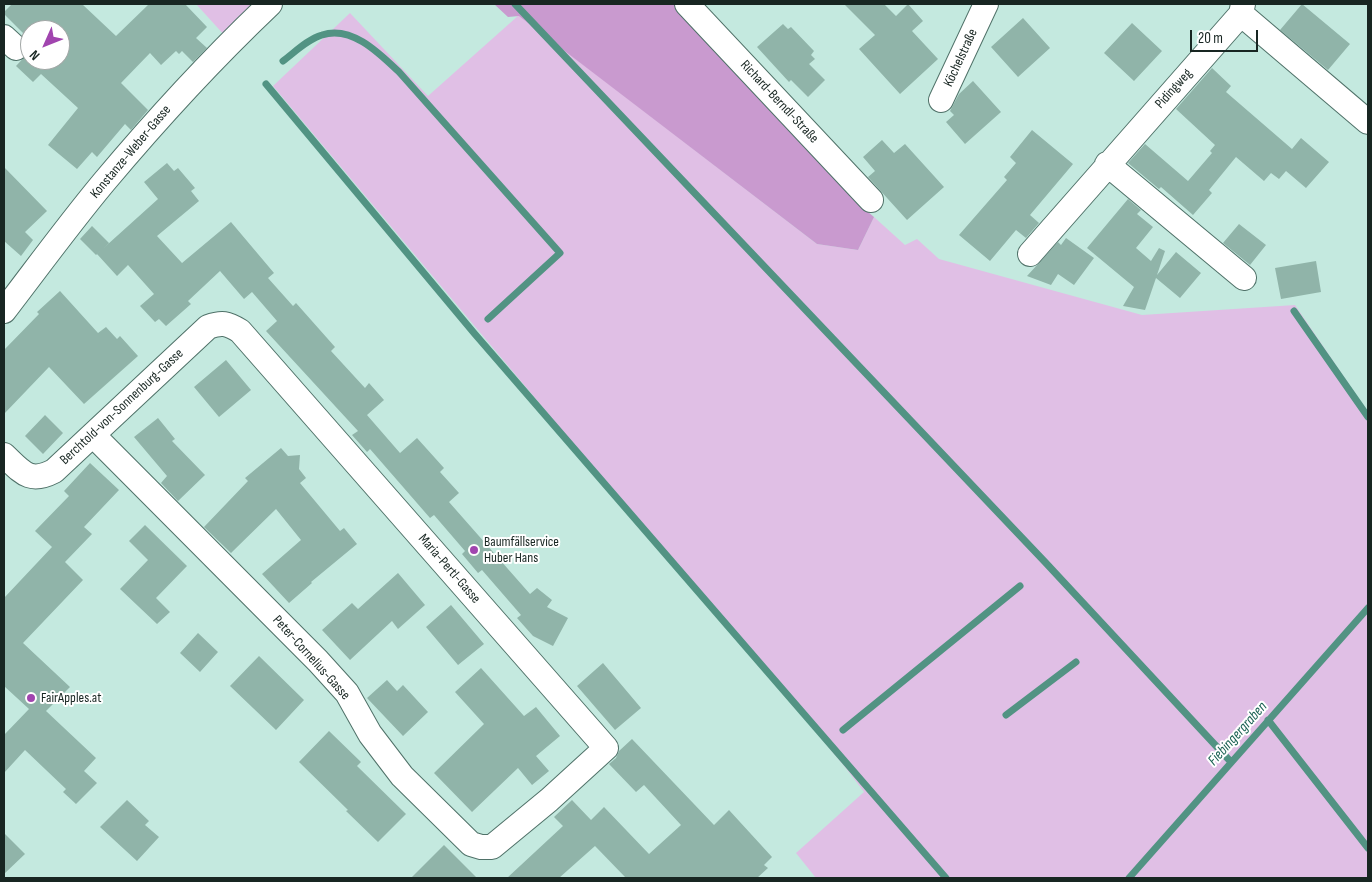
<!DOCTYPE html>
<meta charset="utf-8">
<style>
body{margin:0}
#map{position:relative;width:1372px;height:882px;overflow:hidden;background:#c4e9df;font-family:"Sofia Sans Condensed",sans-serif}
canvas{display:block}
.frame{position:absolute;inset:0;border:5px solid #182622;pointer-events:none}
.north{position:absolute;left:20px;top:20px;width:50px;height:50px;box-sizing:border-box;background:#fff;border:1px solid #a3a8a7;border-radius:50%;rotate:226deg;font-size:14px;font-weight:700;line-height:20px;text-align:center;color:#182622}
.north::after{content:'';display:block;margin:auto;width:18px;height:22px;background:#a145af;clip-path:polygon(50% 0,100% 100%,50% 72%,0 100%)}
.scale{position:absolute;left:1190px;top:30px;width:68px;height:22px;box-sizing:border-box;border:2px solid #182622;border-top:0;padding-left:6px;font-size:15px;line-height:18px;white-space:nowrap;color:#182622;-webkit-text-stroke:4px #fff;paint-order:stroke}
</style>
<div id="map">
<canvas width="1372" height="882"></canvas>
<div class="frame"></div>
<div class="north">N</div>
<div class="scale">20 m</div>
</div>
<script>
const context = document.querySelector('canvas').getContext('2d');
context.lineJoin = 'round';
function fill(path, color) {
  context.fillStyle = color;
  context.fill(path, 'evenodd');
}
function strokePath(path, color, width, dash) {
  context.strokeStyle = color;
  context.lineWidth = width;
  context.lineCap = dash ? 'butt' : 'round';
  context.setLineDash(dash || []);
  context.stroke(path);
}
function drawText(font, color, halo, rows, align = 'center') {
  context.font = font + ' "Sofia Sans Condensed",sans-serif';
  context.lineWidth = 4;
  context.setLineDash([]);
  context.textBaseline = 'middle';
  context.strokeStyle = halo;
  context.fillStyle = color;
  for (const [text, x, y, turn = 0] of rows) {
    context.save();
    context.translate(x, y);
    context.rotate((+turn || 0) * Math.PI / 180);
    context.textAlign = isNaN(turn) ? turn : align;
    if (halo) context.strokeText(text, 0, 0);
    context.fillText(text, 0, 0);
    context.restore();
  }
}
const green = new Path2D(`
 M196 4H260L226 37Z
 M350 13 428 96 519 15 817 244 858 250 874 217 905 245 917 239 939 259 1142 315 1295 305 1368 412V878H816L796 853 864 792 845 767 273 86Z`);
const forest = new Path2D(`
 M494 4H675L835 174 855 201 874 217 858 250 817 244 519 16 508 17Z`);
const stream = new Path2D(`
 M515 4 1045 562 1231 762
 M283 61C295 52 308 39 322 35 352 25 380 54 400 73L560 253 488 319
 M266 84 474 333 946 878
 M1294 311 1368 417
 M1006 715 1076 662
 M1268 720 1368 848
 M843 730 1020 586
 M1129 878 1368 608`);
const building = new Path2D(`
 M12 4H82L116 36 149 4H185L207 27 196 38 207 48 193 62 182 51 179 54 176 51 161 65 150 53 121 83 148 110 131 130 125 124 97 157 92 152 77 169 48 145 78 108 41 74 33 82 16 66 30 51V60H60V30H30V40L4 14V12Z
 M844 4H884L896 16 908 4 923 21 912 31 938 59 900 94 859 49 875 35Z
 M1302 4 1350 44 1328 70 1280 30Z
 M1023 18 1050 48 1018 77 991 47Z
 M1132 23 1162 51 1134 81 1104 53Z
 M783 24 788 29 791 27 814 51 811 55 815 59 809 64 825 80 808 97 791 80 789 82 757 47Z
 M1212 68 1231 86 1226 92 1292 149 1301 138 1329 162 1306 188 1286 171 1279 179 1271 173 1264 181 1236 157 1209 190 1212 193 1193 215 1161 187 1159 189 1128 163 1145 144 1188 181 1212 153 1210 151 1215 145 1176 109Z
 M973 81 1001 112 965 144 946 122 954 115 950 111 959 94Z
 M1032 130 1073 164 1030 215 1039 223 1026 238 1016 230 990 261 959 235 1007 180 1004 177 1016 163 1010 157Z
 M882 140 894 153 905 144 944 187 907 220 868 177 875 171 863 157Z
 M167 163 174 171 178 168 195 188 191 191 199 201 157 236 182 263 231 222 274 273 268 278 293 306 296 303 335 347 331 351 365 388 369 383 384 400 367 415 400 453 417 438 444 468 440 472 459 493 449 502 530 594 537 588 552 600 547 607 568 618 553 646 533 636 517 618 521 615 482 570 478 573 462 554 465 551 434 515 430 518 370 449 367 452 352 435 358 431 266 331 277 321 252 292 244 299 220 271 188 301 191 304 166 326 159 319 155 322 140 306 154 294 128 265 117 276 97 254 158 199 144 182Z
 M4 167 47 211 25 232 33 240 21 256 4 241Z
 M1128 199 1141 210 1137 214 1153 227 1136 248 1151 261 1159 248 1165 251 1157 275 1176 252 1201 273 1180 298 1156 278 1145 310 1123 306 1134 287 1087 248Z
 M1239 224 1266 245 1250 265 1223 243Z
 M92 226 109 243 96 255 80 239Z
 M1066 238 1094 258 1074 285 1058 274 1051 285 1027 276 1058 242 1061 245Z
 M1316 261 1321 292 1281 299 1275 268Z
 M60 291 98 333 106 327 117 339 120 336 138 356 84 404 49 367 4 414V350L39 314 37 312Z
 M226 360 251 390 219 417 194 387Z
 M45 415 63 433 43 454 25 436Z
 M158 418 175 439 172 441 205 475 178 501 161 483 167 476 134 437Z
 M281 448 288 456 300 455 299 469 306 478 300 483 340 531 344 528 357 544 311 582 312 583 289 603 262 574 301 540 276 509 231 553 204 527 248 481 245 478Z
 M90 463 119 490 84 527 92 534 65 562 83 580 23 643 70 687 46 711 96 758 84 771 97 783 76 804 63 792 66 789 25 750 4 773V735L29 709 4 686V598L52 547 35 531 69 496 64 491Z
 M145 525 187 566 156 598 170 612 157 624 120 589 148 560 129 541Z
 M398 573 425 605 398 629 392 621 350 660 322 630 352 603 358 609Z
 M451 605 484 644 458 665 426 627Z
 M198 633 218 652 200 672 180 653Z
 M259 656 304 700 276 730 230 686Z
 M603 663 641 708 615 730 577 686Z
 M481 668 524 716 536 707 560 736 536 756 549 771 532 785 518 768 472 812 434 773 484 724 455 692Z
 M387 680 397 691 403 685 428 712 403 736 367 698Z
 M329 731 361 762 357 766 406 814 378 842 346 811 348 810 299 762Z
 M632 739 714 825 729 810 772 857 764 865 768 868 757 878H626L595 846 559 878H507L563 826 554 817 572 800 591 820 604 807 649 854 681 825 644 785 636 792 609 764 616 758 619 751Z
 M127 800 149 821 145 825 159 837 137 861 100 827Z
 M4 833 25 854 4 874Z
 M444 845 477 878H411Z`);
const minor = new Path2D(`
 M687 4 871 200
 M1241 14 1368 122
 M4 37 16 48
 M941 100 986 4
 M1107 164 1244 278
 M1030 254 1241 14 1243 4
 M4 311C37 268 69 224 104 182 156 120 211 60 270 4
 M4 455C22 472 29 484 54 471L208 327C222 322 227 323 240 331L606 748 549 800 492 847H481L471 844 402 776 370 734 347 693 318 661 93 435`);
const markers = [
 [474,550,5,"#a145af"],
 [31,698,5,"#a145af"]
];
const streetNames = [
 ["Köchelstraße",961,58,-65],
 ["Pidingweg",1174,89,-48],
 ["Richard-Berndl-Straße",779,102,47],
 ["Konstanze-Weber-Gasse",131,152,-50],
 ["Berchtold-von-Sonnenburg-Gasse",122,407,-43],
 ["Maria-Pertl-Gasse",449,569,49],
 ["Peter-Cornelius-Gasse",311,658,48]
];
const poiNames = [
 ["Baumfällservice",484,542],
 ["Huber Hans",484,558],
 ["FairApples.at",41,698]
];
const waterNames = [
 ["Fiebingergraben",1238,734,-48]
];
fill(green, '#e0bfe5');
fill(forest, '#c99acf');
strokePath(stream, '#529383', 7);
fill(building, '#90b4a9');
strokePath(minor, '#4f7168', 26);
strokePath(minor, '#fff', 24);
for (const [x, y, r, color] of markers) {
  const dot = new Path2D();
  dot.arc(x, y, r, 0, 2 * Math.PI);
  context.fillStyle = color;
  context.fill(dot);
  strokePath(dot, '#fff', 2);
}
drawText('14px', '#182622', '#fff', streetNames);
drawText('14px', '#182622', '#fff', poiNames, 'left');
drawText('italic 15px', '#1a6152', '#fff', waterNames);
</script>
